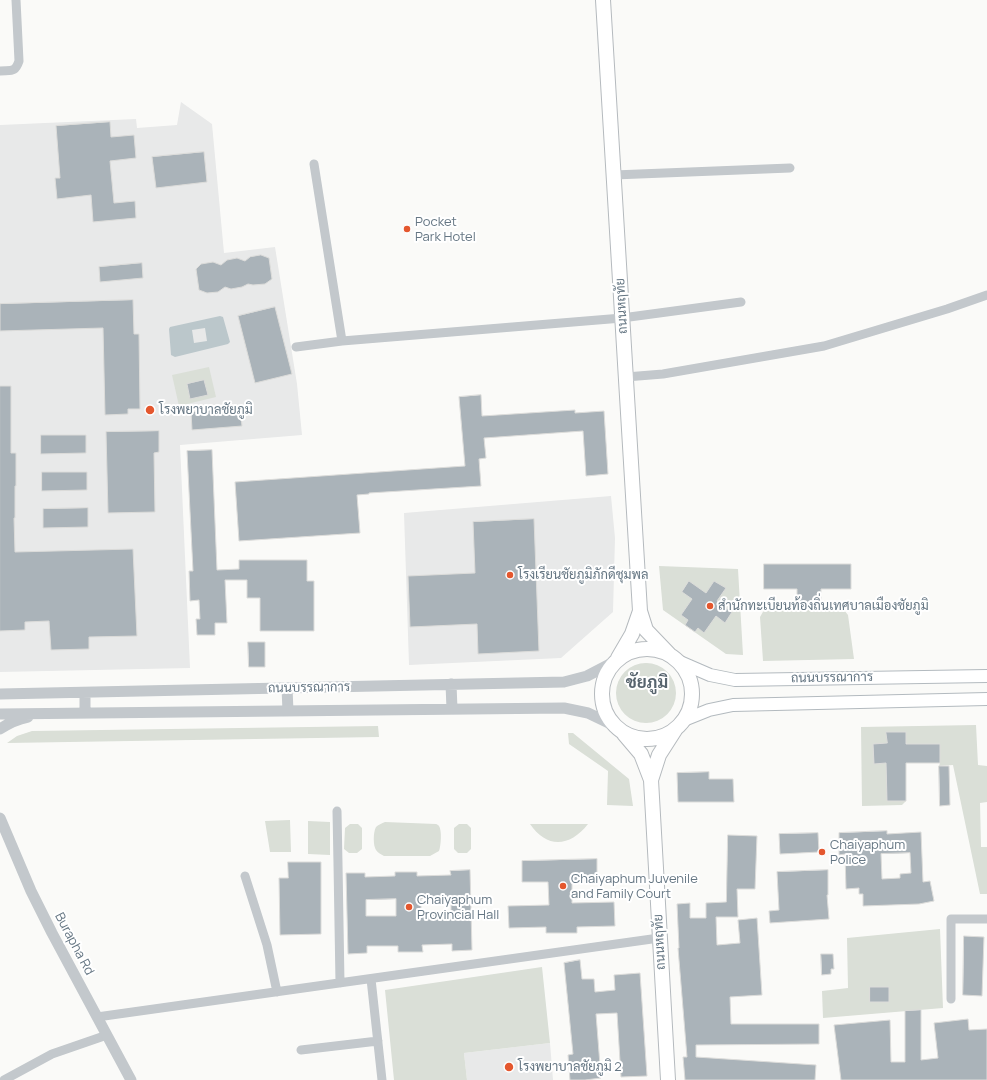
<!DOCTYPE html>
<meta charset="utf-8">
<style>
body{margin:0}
canvas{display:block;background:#fafaf8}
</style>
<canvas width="987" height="1080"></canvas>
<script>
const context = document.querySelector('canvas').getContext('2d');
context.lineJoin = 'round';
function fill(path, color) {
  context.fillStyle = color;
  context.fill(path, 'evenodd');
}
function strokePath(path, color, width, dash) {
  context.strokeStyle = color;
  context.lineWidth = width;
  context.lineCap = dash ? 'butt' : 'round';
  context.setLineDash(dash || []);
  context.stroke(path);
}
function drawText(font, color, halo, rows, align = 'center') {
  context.font = font + ' Manrope,Sarabun,sans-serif';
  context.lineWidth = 4;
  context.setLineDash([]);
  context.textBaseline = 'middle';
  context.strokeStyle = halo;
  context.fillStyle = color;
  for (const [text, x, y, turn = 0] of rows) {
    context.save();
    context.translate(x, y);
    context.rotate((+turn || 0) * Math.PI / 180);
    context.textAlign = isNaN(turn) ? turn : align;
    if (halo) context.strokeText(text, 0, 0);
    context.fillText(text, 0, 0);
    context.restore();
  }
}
const built = new Path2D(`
 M181 102 212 124 224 253 275 247 297 384 302 435 180 445 190 668 0 672V125L136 119 137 128 177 125Z
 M611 496 615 538 613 612 561 658 409 665 404 513Z
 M550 1043 553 1080H467L464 1053Z`);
const green = new Path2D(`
 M209 367 216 397 179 406 172 375Z
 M659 566 738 569 743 655 726 654 663 610Z
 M764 610H844L848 615 854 659 763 661 760 617Z
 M616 693a30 30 0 1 1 60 0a30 30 0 1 1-60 0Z
 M976 725 978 765 987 766V802L980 803 981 847H987V894H980L953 765 939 766 940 763 886 732 887 743 873 744 874 763H886L887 801H906L902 805 862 806 861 727Z
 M378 726 379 737 7 743 17 736 32 731Z
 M568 733H573L629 779 633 806 607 805 608 771 569 744Z
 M290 820 291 852H270L265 821Z
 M308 821 330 822V855L308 854Z
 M385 822 436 824C437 824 438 825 439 826 442 830 441 846 439 851L430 856H384C381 854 378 853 376 850 373 846 373 832 376 827 378 825 382 823 385 822Z
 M350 824H358L362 828V849L357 853H349L344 849 345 828Z
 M459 824H467L471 828V849L467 853H458L454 849V828Z
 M530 824H588C570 847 547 849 530 824Z
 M940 929 943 1008 823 1018 822 991 848 988 847 938Z
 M542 967 550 1043 464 1053 467 1080H394L385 990Z`);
const water = new Path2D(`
 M220 316 223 317 230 342 228 344 175 357 171 355 169 329 170 327ZM205 328 207 341 194 343 192 330Z`);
const building = new Path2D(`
 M110 122 111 137 134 135 136 158 110 161 114 203 135 201 136 218 93 222 91 195 57 199 55 178H60L56 126Z
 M204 152 207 182 156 188 152 157Z
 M261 255 269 258 272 279 265 284 253 285 248 284 242 287 231 289 225 287 218 292 207 293 199 290 196 269 201 264 213 262 221 265 227 260 237 258 245 261 250 257Z
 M142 263 143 278 100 282 99 267Z
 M133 300 134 334H139L140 409H128V414L105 415 103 328 0 331V304Z
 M275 307 292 374 255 383 238 316Z
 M204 380 208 395 190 399 187 384Z
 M0 386H11V453H16V486H15V518H14L15 552 133 549 137 636 89 637V649L51 650 49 621 25 622V630L0 631Z
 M481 395 482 416 575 410V413L604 411 608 474 586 476 583 431 484 438 486 458 479 459 481 486 369 493V494L357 495 360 533 239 541 235 482 465 466 459 397Z
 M240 408 242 426 192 430 191 412Z
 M159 431V452L154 453 155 512 108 513 106 432Z
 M41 435H86V453L41 454Z
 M212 450 217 570 239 569V560H307V581H314V631H260V598H247V580H225L227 623H215V635H197L196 619H200L199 600 190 601 189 571H193L187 451Z
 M42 472H87V490L42 491Z
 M88 508V527L43 528V509Z
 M534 519 539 651 478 654 477 624 410 627 408 576 475 573 473 522Z
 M764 564H851V589H821V609H797V589H764Z
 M689 581 706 593 714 581 726 588 717 601 732 612 725 623 716 616 704 633 698 628 695 632 685 625 688 620 681 615 692 599 682 592Z
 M248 642H265V667H249Z
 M886 732H906V744H940V763H906V801H887L886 763 874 764 873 744 887 743Z
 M939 766H949L950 805 940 806Z
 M709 772V779H733L734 802H678L677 773Z
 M887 831V834L921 832 923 882 930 881 934 901 919 904 863 906V894H859V888L846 889 845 854 839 855V833ZM910 853 911 873 900 874V878L882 879 881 854Z
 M818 833 819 852 780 854 779 834Z
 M728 835 757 836 755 889H737L738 917H716L717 945 740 943 738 920 757 918 762 995 730 997 731 1024H819V1044L696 1045V1057L816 1065 815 1080H685L683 1057H687L678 948H679L677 904 690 903V918H706V903L726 902Z
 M597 859V882H572V903L614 902 615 926 577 927V933H546V927L509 928 508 906 549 905 548 882H522V861Z
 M288 862H321V934L280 935 279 878H288Z
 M470 870 472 950 452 951V944L422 945 423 952H398V946H367V953L348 954 346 873H365V877L395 876V872H417V876L451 875 450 871ZM451 898V914L421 915V899ZM396 899V916H366V900Z
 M828 870V895H827L829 919 770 923 769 911 779 910 777 872Z
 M964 936 984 937 982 996 963 995Z
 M821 954H833L834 969H831V974L822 975Z
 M580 960 582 979H594L595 992 615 990 614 975 640 973 647 1076 621 1077 617 1013 596 1014 601 1078 585 1080H570L568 1055 573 1054 564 963Z
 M870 987H889V1002H870Z
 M921 1010V1060L938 1058 934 1023 968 1019 969 1030 987 1029V1080H841L834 1025 890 1020 891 1062H905V1011Z`);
const minor = new Path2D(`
 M0 71C11 70 15 73 19 61L16 0
 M314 164 342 341
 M614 175 790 168
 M296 347 342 341 622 318 741 302
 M626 377 663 374 824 346 947 309 987 295
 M337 811 338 864 340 983
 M245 876 267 945 277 992
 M371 979 382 1080
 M951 999V919H987
 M97 1017 659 938
 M301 1050 378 1041
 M4 1080 52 1054 107 1035`);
const tertiary = new Path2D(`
 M451 684 452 709
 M287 688 288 711
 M85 693V713
 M0 694 564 682 587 676 614 662
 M0 714 564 708 588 713 613 725
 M0 729C9 723 18 719 28 717
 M0 818 31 891 52 933 131 1080`);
const secondary = new Path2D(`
 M680 662 710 675 735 680 987 676
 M684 720 709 710 733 705 987 699`);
const primary = new Path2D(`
 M603 0 640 611 646 630 669 654
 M602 694a45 45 0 1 1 90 0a45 45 0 1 1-90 0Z
 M618 658 632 634 640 611
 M624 734 641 754 651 780 668 1080
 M651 780 659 755 675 730`);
const markers = [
 [407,229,4,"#e4572e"],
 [150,410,5,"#e4572e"],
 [510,575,4,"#e4572e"],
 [710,606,4,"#e4572e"],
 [822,852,4,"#e4572e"],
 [563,886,4,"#e4572e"],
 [409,907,4,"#e4572e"],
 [509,1067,5,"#e4572e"]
];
const poiNames = [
 ["Pocket",415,222],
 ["Park Hotel",415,237],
 ["โรงพยาบาลชัยภูมิ",159,410],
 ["โรงเรียนชัยภูมิภักดีชุมพล",518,575],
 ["สำนักทะเบียนท้องถิ่นเทศบาลเมืองชัยภูมิ",718,606],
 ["Chaiyaphum",830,845],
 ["Police",830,860],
 ["Chaiyaphum Juvenile",571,879],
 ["and Family Court",571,894],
 ["Chaiyaphum",417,900],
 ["Provincial Hall",417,915],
 ["โรงพยาบาลชัยภูมิ 2",518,1067]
];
const streetNames = [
 ["ถนนหฤทัย",622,306,-93],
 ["ถนนบรรณาการ",832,678,-1],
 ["ถนนบรรณาการ",309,688,-1],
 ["ถนนหฤทัย",660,942,-93],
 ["Burapha Rd",74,944,62]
];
const districtNames = [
 ["ชัยภูมิ",647,683]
];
fill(built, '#e8e9e9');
fill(green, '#dadfd7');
fill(water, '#bbc7cb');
fill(building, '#aab3b9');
strokePath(building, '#dcdcda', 1);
strokePath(secondary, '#b3babf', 14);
strokePath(primary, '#b5babe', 16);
strokePath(minor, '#c3c8cc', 9);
strokePath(tertiary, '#c3c8cc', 11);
strokePath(secondary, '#fff', 12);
strokePath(primary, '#fff', 14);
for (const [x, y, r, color] of markers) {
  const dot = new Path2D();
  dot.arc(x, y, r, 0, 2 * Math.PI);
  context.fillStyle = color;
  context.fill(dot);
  strokePath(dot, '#fff', 1.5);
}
drawText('13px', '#657683', '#fff', poiNames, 'left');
drawText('13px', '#657683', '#fff', streetNames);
drawText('bold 17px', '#57646e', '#fff', districtNames);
</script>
